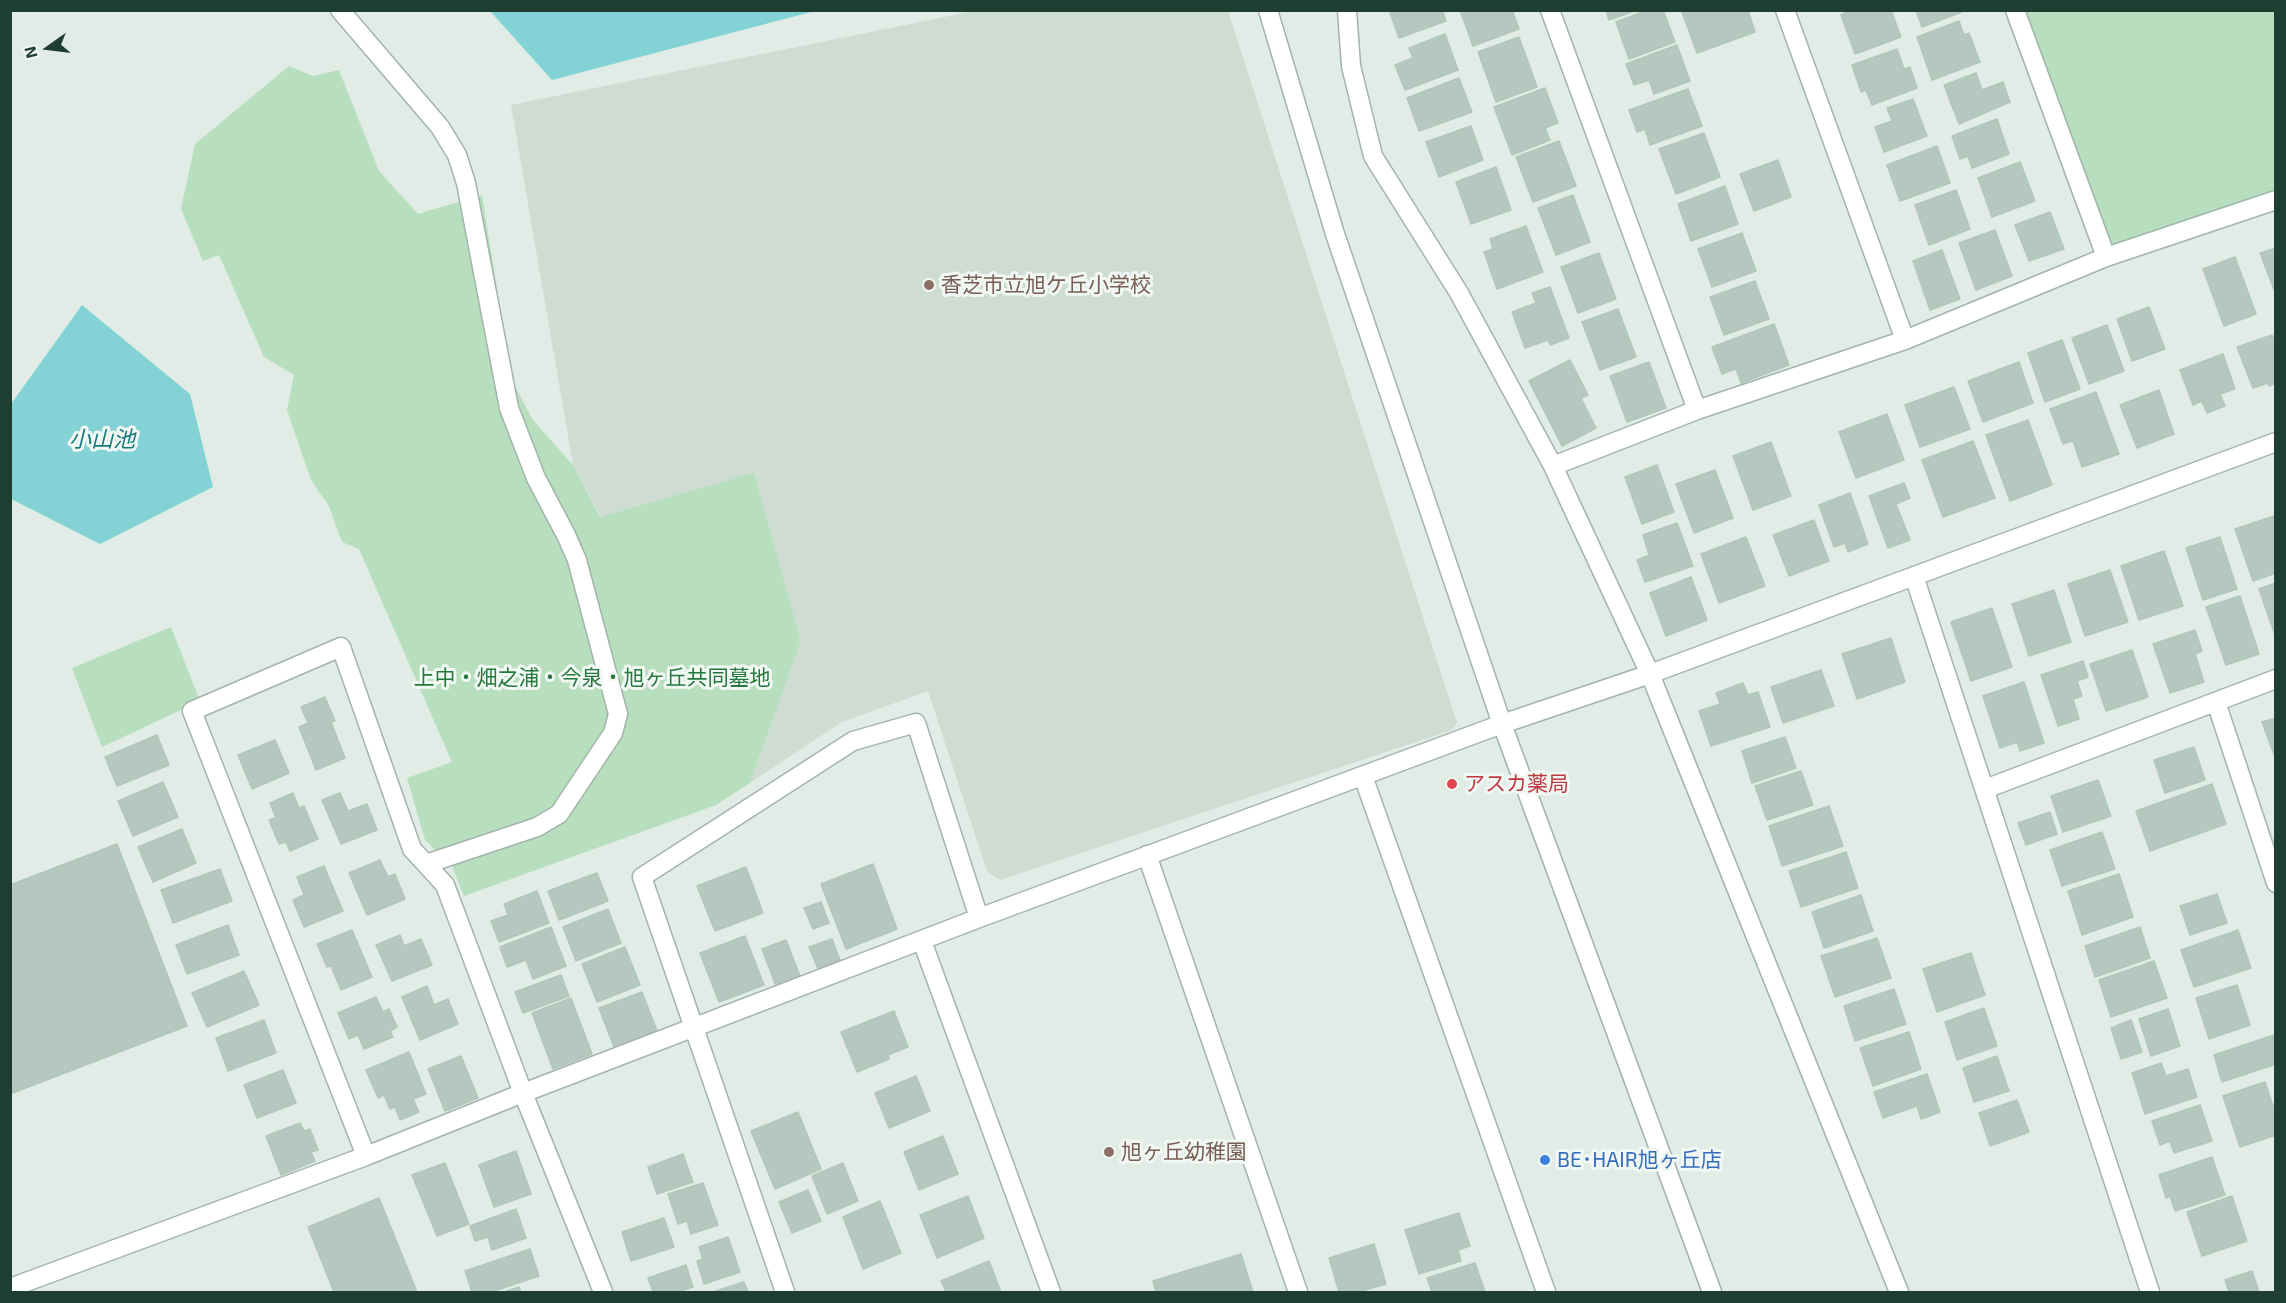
<!DOCTYPE html>
<meta charset="utf-8">
<style>
body{margin:0}
#map{position:relative;width:2286px;height:1303px;overflow:hidden;background:#e0ece5;font-family:"Exo 2",sans-serif}
canvas{display:block}
.frame{position:absolute;inset:0;border:12px solid #1f3e32;pointer-events:none}
.north{position:absolute;left:18px;top:18px;width:60px;height:60px;-webkit-text-stroke:4px #f1f8f4;paint-order:stroke;rotate:256deg;font-size:16px;font-weight:700;line-height:24px;text-align:center;color:#1f3e32}
.north::after{content:'';display:block;margin:auto;width:21px;height:27px;background:#1f3e32;clip-path:polygon(50% 0,100% 100%,50% 72%,0 100%)}
</style>
<div id="map">
<canvas width="2286" height="1303"></canvas>
<div class="frame"></div>
<div class="north">N</div>
</div>
<script>
const context = document.querySelector('canvas').getContext('2d');
context.lineJoin = 'round';
function fill(path, color) {
  context.fillStyle = color;
  context.fill(path, 'evenodd');
}
function strokePath(path, color, width, dash) {
  context.strokeStyle = color;
  context.lineWidth = width;
  context.lineCap = dash ? 'butt' : 'round';
  context.setLineDash(dash || []);
  context.stroke(path);
}
function drawText(font, color, halo, rows, align = 'center') {
  context.font = font + ' "Exo 2","Noto Sans JP",sans-serif';
  context.lineWidth = 6;
  context.setLineDash([]);
  context.textBaseline = 'middle';
  context.strokeStyle = halo;
  context.fillStyle = color;
  for (const [text, x, y, turn = 0] of rows) {
    context.save();
    context.translate(x, y);
    context.rotate((+turn || 0) * Math.PI / 180);
    context.textAlign = isNaN(turn) ? turn : align;
    if (halo) context.strokeText(text, 0, 0);
    context.fillText(text, 0, 0);
    context.restore();
  }
}
const built = new Path2D(`
 M974 11H1228L1457 723 1452 730 1000 880 987 871 928 691 842 722 750 783 801 641 754 474 601 517 573 465 511 105Z`);
const green = new Path2D(`
 M2024 11H2275V190L2111 250Z
 M289 66 313 76 339 70 379 171 418 214 482 195 511 378 532 419 573 465 600 517 754 473 801 641 750 783 716 805 464 896 452 866 425 840 407 778 452 762 359 549 342 542 329 506 311 480 287 410 294 375 264 357 219 255 203 261 181 209 195 144Z
 M171 627 200 701 102 747 72 668Z`);
const water = new Path2D(`
 M490 11H815L552 80Z
 M82 305 190 394 213 487 100 544 11 499V404Z`);
const building = new Path2D(`
 M1389 10H1442L1446 21 1399 38Z
 M1460 10H1512L1519 29 1473 46Z
 M1606 10H1637L1609 20Z
 M1648 10H1663L1675 42 1629 59 1616 22Z
 M1688 10H1748L1755 32 1697 53 1682 12Z
 M1852 10H1891L1901 37 1855 54 1841 15Z
 M1916 10H1967L1922 27Z
 M1959 21 1964 35 1969 33 1980 62 1932 80 1917 37Z
 M1445 34 1458 70 1405 90 1395 65 1413 58 1409 48Z
 M1519 37 1537 87 1496 102 1478 52Z
 M1677 45 1690 81 1654 94 1649 80 1634 85 1626 64Z
 M1897 49 1904 69 1910 67 1917 88 1872 105 1866 90 1861 92 1852 65Z
 M1976 73 1982 90 2003 82 2010 102 1959 124 1944 85Z
 M1459 78 1472 112 1419 131 1407 98Z
 M1545 88 1558 123 1545 128 1550 140 1512 155 1494 107Z
 M1688 89 1702 126 1650 145 1645 129 1637 132 1629 110Z
 M1913 99 1927 136 1884 152 1875 127 1892 121 1887 108Z
 M1997 119 2009 154 1972 168 1968 156 1960 159 1952 136Z
 M1471 126 1483 160 1439 177 1426 142Z
 M1704 133 1720 177 1676 194 1659 149Z
 M1559 141 1576 186 1533 202 1516 157Z
 M1937 146 1950 183 1900 201 1887 165Z
 M1778 160 1791 197 1754 211 1740 174Z
 M2020 162 2035 201 1992 217 1978 178Z
 M1496 167 1511 210 1471 224 1456 182Z
 M1725 186 1738 224 1691 241 1678 204Z
 M1956 190 1970 229 1929 245 1915 205Z
 M1573 195 1590 242 1556 255 1538 208Z
 M2050 212 2064 249 2029 261 2015 225Z
 M1526 226 1543 272 1497 289 1484 252 1493 249 1490 239Z
 M1995 230 2012 276 1976 290 1959 243Z
 M1742 233 1756 271 1712 287 1698 249Z
 M2276 248V295L2260 253Z
 M1942 250 1960 299 1930 310 1913 261Z
 M1599 253 1616 299 1578 313 1561 267Z
 M2235 257 2256 314 2224 326 2203 269Z
 M1755 281 1769 319 1724 335 1710 297Z
 M1550 287 1569 338 1550 345 1548 340 1525 348 1512 312 1536 303 1532 293Z
 M2149 307 2165 349 2132 361 2117 319Z
 M1618 309 1636 357 1600 370 1582 322Z
 M1774 324 1789 365 1741 383 1736 369 1722 374 1712 347Z
 M2107 325 2124 371 2089 384 2072 338Z
 M2272 335 2276 345V383L2269 386 2268 383 2253 388 2237 347Z
 M2062 340 2080 389 2045 402 2028 353Z
 M2223 354 2235 389 2220 394 2225 406 2207 413 2202 401 2193 405 2180 370Z
 M1570 360 1588 395 1581 398 1596 428 1562 446 1529 381Z
 M1649 362 1666 408 1627 422 1610 376Z
 M2019 362 2033 403 1983 422 1968 381Z
 M1954 387 1970 429 1920 447 1905 405Z
 M2159 390 2174 434 2137 448 2120 405Z
 M2096 392 2119 454 2082 467 2073 441 2063 444 2050 409Z
 M1887 414 1904 460 1856 478 1839 432Z
 M2028 420 2052 485 2010 501 1986 435Z
 M1973 441 1995 498 1943 517 1922 460Z
 M1771 442 1791 496 1753 510 1733 456Z
 M1657 465 1674 512 1642 524 1625 477Z
 M1715 470 1733 518 1694 533 1676 484Z
 M1904 483 1910 498 1896 504 1910 540 1888 548 1869 496Z
 M1850 493 1868 544 1848 552 1845 543 1834 547 1819 505Z
 M2274 516 2276 573 2253 581 2235 529Z
 M1814 520 1829 561 1789 576 1773 535Z
 M1677 523 1693 566 1645 582 1637 560 1649 555 1643 535Z
 M1746 537 1765 586 1719 603 1701 554Z
 M2220 537 2237 589 2203 600 2186 548Z
 M2164 551 2183 606 2139 620 2121 566Z
 M2110 570 2128 622 2085 636 2068 584Z
 M1691 577 1707 620 1666 636 1650 593Z
 M2276 583V638L2259 589Z
 M2054 590 2071 642 2029 656 2012 604Z
 M2240 596 2259 654 2226 665 2206 607Z
 M1992 608 2012 667 1971 681 1951 622Z
 M2195 630 2202 651 2195 654 2204 682 2170 693 2153 644Z
 M1891 638 1905 682 1857 699 1842 654Z
 M2132 650 2148 697 2106 711 2090 664Z
 M2083 661 2088 677 2077 681 2082 696 2073 699 2079 719 2058 726 2041 675Z
 M1821 670 1834 706 1783 723 1771 687Z
 M2024 682 2044 743 2020 751 2017 742 2000 748 1983 696Z
 M1743 683 1748 695 1758 692 1770 727 1711 746 1699 711 1720 704 1716 693Z
 M325 697 335 721 331 722 345 758 316 770 299 727 308 723 301 707Z
 M2276 718V760L2262 722Z
 M157 735 169 765 117 786 105 757Z
 M1785 737 1796 768 1752 783 1742 751Z
 M275 740 289 773 252 789 238 755Z
 M2194 747 2205 780 2165 793 2154 760Z
 M1801 771 1813 805 1767 820 1755 786Z
 M2098 780 2111 816 2063 832 2051 796Z
 M163 782 178 817 133 836 118 801Z
 M2212 784 2226 824 2150 851 2136 811Z
 M293 793 299 808 304 806 318 839 290 851 286 842 279 844 269 820 276 818 270 803Z
 M340 793 348 811 367 804 377 830 341 844 322 800Z
 M1829 806 1843 846 1782 866 1769 826Z
 M2050 812 2057 834 2026 845 2018 823Z
 M182 829 196 863 153 882 138 847Z
 M2102 832 2115 869 2062 886 2050 850Z
 M117 844 187 1026 10 1094V885Z
 M1846 852 1858 888 1801 907 1789 871Z
 M380 860 388 877 395 874 405 899 367 915 349 873Z
 M873 864 897 929 846 949 821 884Z
 M324 866 343 911 304 927 293 900 304 895 297 877Z
 M746 867 763 913 715 931 697 886Z
 M220 869 232 901 173 923 161 890Z
 M597 873 608 901 559 920 548 891Z
 M2119 874 2133 917 2082 935 2068 891Z
 M537 891 549 923 499 942 491 921 508 915 504 904Z
 M2217 894 2227 923 2190 935 2180 906Z
 M1861 895 1873 931 1824 948 1812 912Z
 M821 902 829 923 813 929 804 908Z
 M608 909 621 943 576 961 563 927Z
 M228 925 239 955 187 974 176 945Z
 M551 927 566 966 533 979 526 960 507 967 500 947Z
 M2140 927 2150 958 2095 977 2085 946Z
 M352 930 372 977 341 990 331 966 327 967 317 944Z
 M2238 930 2251 968 2194 987 2181 950Z
 M400 935 404 946 421 939 432 965 392 981 376 945Z
 M745 936 764 985 719 1002 700 953Z
 M1877 938 1891 978 1835 997 1821 956Z
 M832 939 840 960 818 969 809 947Z
 M786 940 800 976 776 986 762 949Z
 M625 947 640 985 597 1002 582 964Z
 M1971 953 1985 995 1937 1012 1923 969Z
 M2154 961 2167 998 2111 1017 2099 980Z
 M244 971 259 1005 207 1027 192 993Z
 M561 975 569 996 523 1013 515 992Z
 M2237 985 2250 1025 2209 1039 2196 998Z
 M427 986 434 1005 448 999 458 1024 420 1040 402 997Z
 M1894 989 1906 1024 1855 1041 1844 1006Z
 M642 992 657 1031 614 1047 599 1008Z
 M376 997 383 1012 389 1009 397 1027 390 1031 393 1037 364 1049 358 1035 349 1039 338 1013Z
 M571 998 592 1054 553 1069 532 1013Z
 M1984 1008 1997 1046 1957 1060 1945 1022Z
 M2168 1009 2180 1046 2151 1056 2139 1019Z
 M894 1011 908 1047 888 1055 889 1059 857 1072 841 1032Z
 M264 1020 276 1053 228 1071 216 1038Z
 M2131 1020 2142 1052 2121 1059 2111 1028Z
 M1909 1032 1921 1069 1873 1086 1860 1048Z
 M2274 1035 2276 1064 2222 1082 2214 1055Z
 M409 1052 426 1094 413 1099 419 1112 400 1120 395 1107 390 1109 384 1095 378 1098 366 1070Z
 M461 1056 478 1098 445 1111 428 1069Z
 M1997 1056 2009 1091 1974 1102 1963 1068Z
 M2161 1063 2166 1076 2188 1069 2197 1097 2145 1114 2132 1073Z
 M283 1070 296 1103 257 1118 244 1085Z
 M1927 1074 1940 1112 1921 1119 1917 1106 1883 1118 1874 1092Z
 M916 1076 930 1111 889 1128 875 1093Z
 M2265 1082 2276 1115V1135L2240 1147 2223 1096Z
 M2017 1100 2029 1132 1990 1146 1979 1113Z
 M2200 1105 2212 1141 2174 1153 2170 1141 2160 1145 2152 1121Z
 M798 1112 821 1169 775 1189 751 1131Z
 M300 1123 304 1131 310 1129 318 1150 311 1152 315 1161 281 1175 266 1136Z
 M943 1136 958 1174 919 1190 904 1152Z
 M516 1151 531 1194 494 1207 479 1165Z
 M683 1154 693 1182 657 1194 648 1167Z
 M2212 1157 2225 1195 2175 1211 2170 1196 2166 1198 2159 1175Z
 M445 1163 469 1224 437 1236 412 1175Z
 M843 1163 858 1201 827 1214 812 1176Z
 M703 1183 718 1225 691 1234 687 1221 678 1224 668 1194Z
 M808 1190 821 1221 792 1233 779 1202Z
 M968 1196 984 1238 937 1258 920 1215Z
 M2232 1196 2247 1241 2202 1256 2187 1212Z
 M379 1198 417 1292H334L308 1227Z
 M880 1201 901 1253 863 1269 843 1217Z
 M516 1209 526 1238 492 1250 488 1237 475 1241 470 1226Z
 M1459 1213 1470 1246 1458 1250 1461 1261 1419 1274 1405 1230Z
 M664 1218 674 1247 631 1261 622 1232Z
 M728 1237 740 1272 704 1284 697 1261 703 1259 699 1247Z
 M1374 1244 1386 1284 1358 1292H1339L1329 1258Z
 M530 1249 539 1276 491 1292H472L465 1271Z
 M1241 1254 1253 1292H1156L1153 1281Z
 M989 1261 1001 1292H946L941 1281Z
 M1475 1263 1485 1292H1432L1427 1278Z
 M686 1265 693 1287 678 1292H653L648 1278Z
 M2252 1271 2259 1292H2229L2225 1280Z
 M744 1282 748 1292H713Z
 M519 1287 521 1292H504Z`);
const minor = new Path2D(`
 M340 10 440 127 457 155 466 183 509 408 536 478 566 535 577 560 618 714 613 733 559 814 537 827 426 864
 M1347 10 1351 66 1373 156 1459 293 1553 466 1650 674 1899 1292
 M1550 10 1697 410
 M1785 10 1905 340
 M2015 10 2106 257
 M1553 466 1697 410 1905 340 2106 257 2276 200
 M1914 576 2150 1292
 M2216 702 2276 883
 M1363 776 1546 1292
 M1985 789 2276 679
 M1147 855 1298 1292
 M922 941 1051 1292
 M366 1156 192 711 341 647 412 849 445 885 523 1093 603 1292
 M10 1288 366 1156 523 1093 979 918 1502 724 1650 674 2276 442
 M785 1292 642 877 853 741 916 723 979 918`);
const tertiary = new Path2D(`
 M1268 10 1335 234 1502 724 1712 1292`);
const markers = [
 [929,285,6,"#8d6e63"],
 [1452,784,6,"#e0444e"],
 [1109,1152,6,"#8d6e63"],
 [1545,1160,6,"#3f7fe0"]
];
const educationNames = [
 ["香芝市立旭ケ丘小学校",941,285],
 ["旭ヶ丘幼稚園",1121,1152]
];
const parkNames = [
 ["上中・畑之浦・今泉・旭ヶ丘共同墓地",592,678]
];
const healthNames = [
 ["アスカ薬局",1464,784]
];
const shopNames = [
 ["BE･HAIR旭ヶ丘店",1557,1160]
];
const waterNames = [
 ["小山池",102,440]
];
fill(built, '#cedcd4');
fill(green, '#b7dfbd');
fill(water, '#83d3d6');
fill(building, '#b5c7be');
strokePath(building, '#b2c6bb', 1.5);
strokePath(minor, '#a2b4ac', 21);
strokePath(tertiary, '#a2b4ac', 21);
strokePath(minor, '#fff', 18);
strokePath(tertiary, '#fff', 18);
for (const [x, y, r, color] of markers) {
  const dot = new Path2D();
  dot.arc(x, y, r, 0, 2 * Math.PI);
  context.fillStyle = color;
  context.fill(dot);
  strokePath(dot, '#f1f8f4', 2);
}
drawText('21px', '#785e54', '#f1f8f4', educationNames, 'left');
drawText('21px', '#26783c', '#f1f8f4', parkNames);
drawText('21px', '#be3a42', '#f1f8f4', healthNames, 'left');
drawText('21px', '#366cbe', '#f1f8f4', shopNames, 'left');
drawText('italic 22px', '#15797e', '#f1f8f4', waterNames);
</script>
